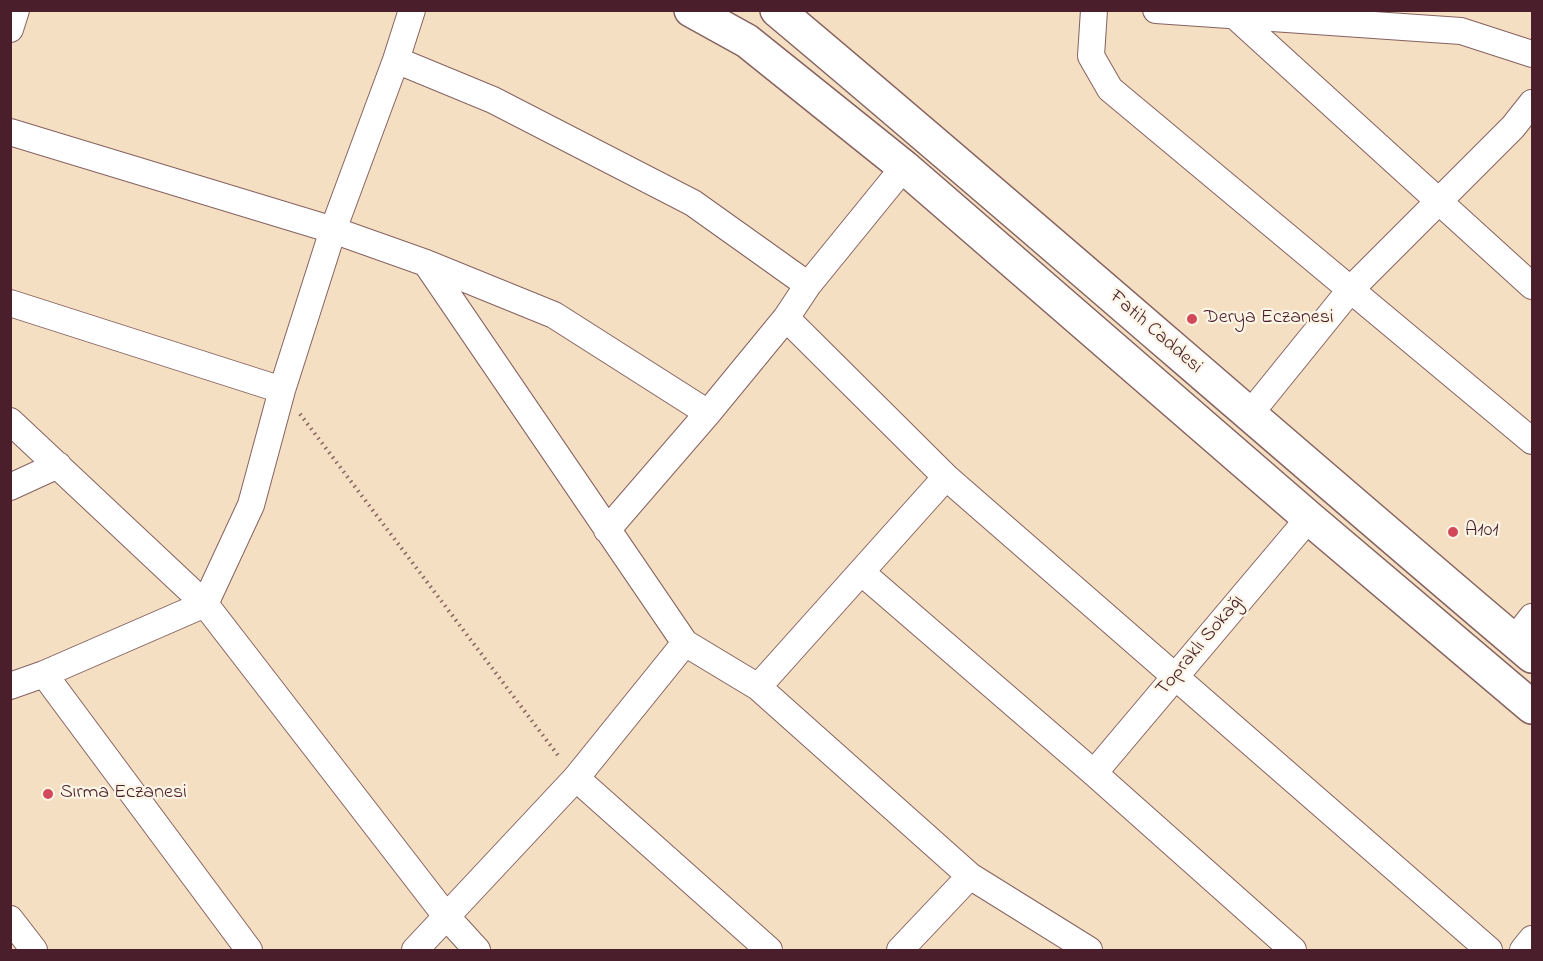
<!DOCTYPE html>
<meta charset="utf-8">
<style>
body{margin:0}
#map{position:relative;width:1543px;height:961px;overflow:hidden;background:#f4dfc2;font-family:"Indie Flower",sans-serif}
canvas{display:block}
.frame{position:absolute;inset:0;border:12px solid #4a1f2b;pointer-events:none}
</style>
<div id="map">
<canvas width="1543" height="961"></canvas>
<div class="frame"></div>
</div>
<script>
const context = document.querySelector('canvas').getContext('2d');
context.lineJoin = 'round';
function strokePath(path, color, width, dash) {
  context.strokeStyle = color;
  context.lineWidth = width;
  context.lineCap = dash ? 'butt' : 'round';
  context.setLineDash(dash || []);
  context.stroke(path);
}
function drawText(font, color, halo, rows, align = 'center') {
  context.font = font + ' "Indie Flower",sans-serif';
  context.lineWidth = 4.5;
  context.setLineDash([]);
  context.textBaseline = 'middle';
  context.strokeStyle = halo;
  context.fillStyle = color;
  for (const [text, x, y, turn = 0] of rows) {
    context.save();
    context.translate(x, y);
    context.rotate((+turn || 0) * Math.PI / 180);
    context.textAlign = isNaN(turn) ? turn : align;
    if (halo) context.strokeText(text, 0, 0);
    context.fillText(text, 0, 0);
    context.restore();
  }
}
const path = new Path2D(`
 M300 414 560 758`);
const street = new Path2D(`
 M1094 10 1091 56 1110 89 1532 441
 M1156 10 1461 31 1532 54
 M1235 16 1532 286
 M10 29 16 10
 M396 60 493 100 693 203 808 285
 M10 132 333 230 426 263 685 643 758 687 970 876 1089 950
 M426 263 554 315 708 413
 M10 303 282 390
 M786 318 946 477 1489 950
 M1249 415 1351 289 1513 127 1532 103
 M10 421 205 604 446 916 477 950
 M10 487 58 465
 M607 530 708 413 786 318 808 285 904 167
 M861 572 1094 773 1293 950
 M1514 640 1532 617
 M44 674 249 950
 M10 686 44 674 205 604 251 505 282 390 333 230 396 60 412 10
 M758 687 946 477
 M1094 773 1309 518
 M576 778 769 950
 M10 919 34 950
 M415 950 576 778 685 643
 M900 950 970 876
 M1523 950 1532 939`);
const primary = new Path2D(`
 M691 10 747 41 904 167 1309 518 1532 707
 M777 10C1031 223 1279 442 1532 656`);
const markers = [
 [1192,319,6,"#d1495b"],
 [1453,532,6,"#d1495b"],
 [48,794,6,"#d1495b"]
];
const poiNames = [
 ["Derya Eczanesi",1204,319],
 ["A101",1465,532],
 ["Sırma Eczanesi",60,794]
];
const streetNames = [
 ["Fatih Caddesi",1155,333,41],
 ["Topraklı Sokağı",1201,646,-50]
];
strokePath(street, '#866260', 28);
strokePath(primary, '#866260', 36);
strokePath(path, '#866260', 4, [1.5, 4.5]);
strokePath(street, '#fff', 26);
strokePath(primary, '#fff', 33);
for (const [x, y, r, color] of markers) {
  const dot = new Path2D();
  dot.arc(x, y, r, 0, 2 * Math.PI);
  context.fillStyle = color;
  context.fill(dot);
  strokePath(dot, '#fcf5e5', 2);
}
drawText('20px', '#4a1f2b', '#fcf5e5', poiNames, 'left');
drawText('20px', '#4a1f2b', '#fcf5e5', streetNames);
</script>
